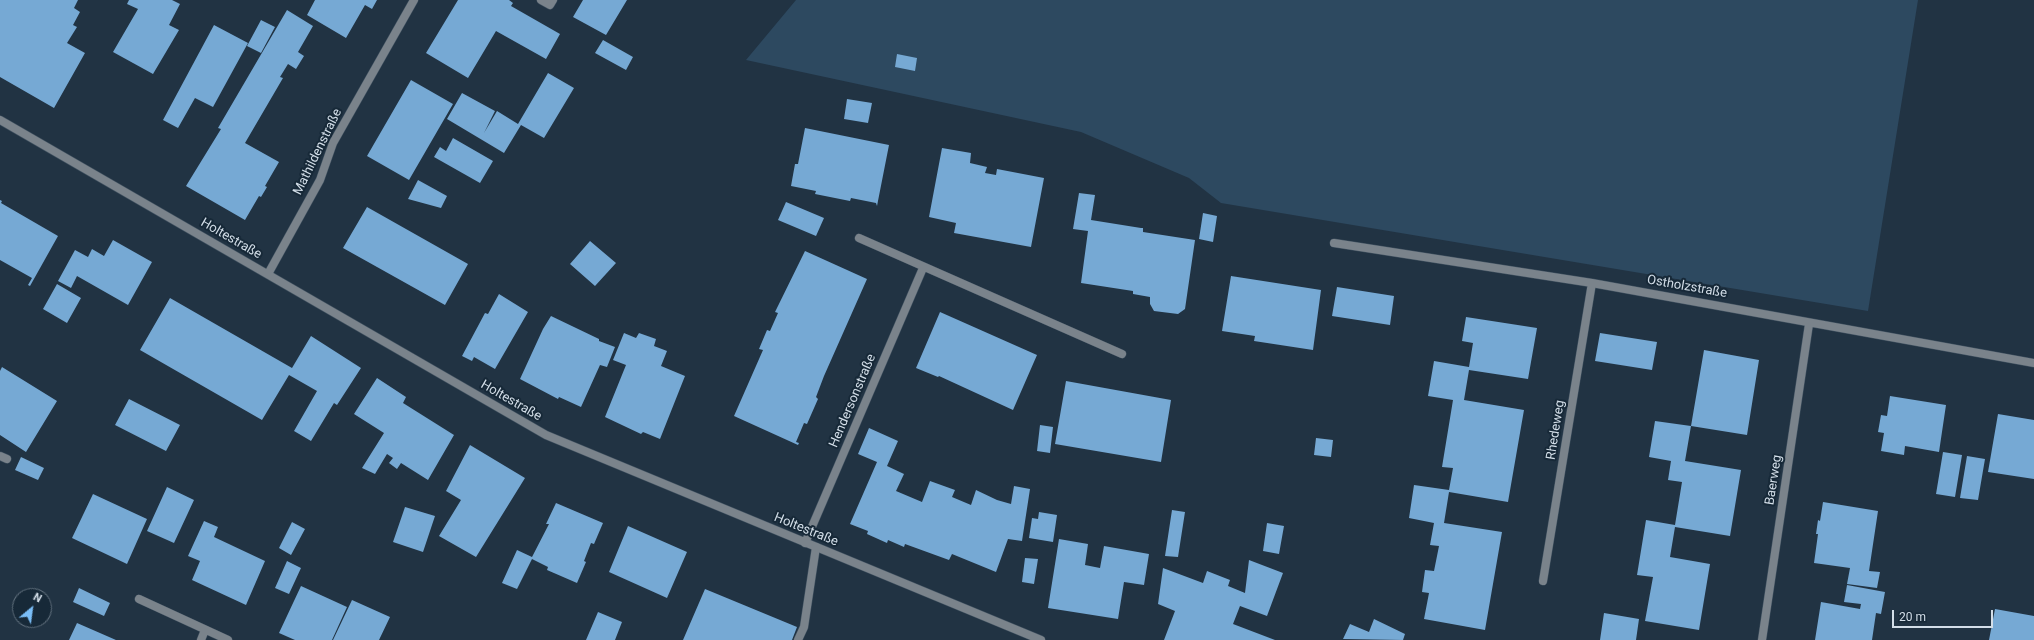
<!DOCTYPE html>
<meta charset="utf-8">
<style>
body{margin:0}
#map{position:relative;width:2034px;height:640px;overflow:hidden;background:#213343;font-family:Roboto,sans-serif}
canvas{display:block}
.north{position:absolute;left:12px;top:588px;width:40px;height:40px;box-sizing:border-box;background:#172938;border:1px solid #62717e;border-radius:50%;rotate:29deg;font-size:11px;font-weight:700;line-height:16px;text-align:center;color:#d3dee8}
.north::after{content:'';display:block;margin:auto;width:14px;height:18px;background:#7abef8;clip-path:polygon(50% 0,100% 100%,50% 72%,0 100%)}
.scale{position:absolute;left:1892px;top:610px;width:101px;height:18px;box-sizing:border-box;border:2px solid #d3dee8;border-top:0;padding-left:5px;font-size:12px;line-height:14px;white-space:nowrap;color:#d3dee8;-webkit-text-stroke:3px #172938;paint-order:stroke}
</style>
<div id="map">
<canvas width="2034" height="640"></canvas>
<div class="north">N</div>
<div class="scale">20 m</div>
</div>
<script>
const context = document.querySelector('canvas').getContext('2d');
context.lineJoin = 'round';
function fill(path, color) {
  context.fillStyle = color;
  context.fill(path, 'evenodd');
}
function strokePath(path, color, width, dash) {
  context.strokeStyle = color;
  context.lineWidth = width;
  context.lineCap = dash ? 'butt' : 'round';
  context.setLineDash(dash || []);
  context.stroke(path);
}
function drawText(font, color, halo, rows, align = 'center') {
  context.font = font + ' Roboto,sans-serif';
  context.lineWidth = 4;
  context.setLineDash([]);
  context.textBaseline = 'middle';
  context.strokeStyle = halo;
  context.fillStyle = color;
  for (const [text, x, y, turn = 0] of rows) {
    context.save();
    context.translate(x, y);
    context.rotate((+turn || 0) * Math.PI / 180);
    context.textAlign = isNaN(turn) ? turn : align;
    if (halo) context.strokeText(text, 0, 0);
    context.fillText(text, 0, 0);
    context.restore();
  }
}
const green = new Path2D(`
 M796 0H1918L1868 311 1221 203 1189 178 1081 132 746 60Z`);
const building = new Path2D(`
 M0 0H78L74 8 80 12 73 25 77 27 67 43 85 53 54 108 0 77Z
 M129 0H172L180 4 169 25 179 30 153 74 113 52 138 9 127 4Z
 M315 0H377L372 9 365 5 346 38 307 15Z
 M458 0H509L513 3 511 6 560 34 546 59 496 31 468 78 426 53Z
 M583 0H627L606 35 573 17Z
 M287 10 313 26 298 52 304 56 296 69 288 64 280 77 283 78 245 143 279 162 265 186 267 187 261 197 259 196 245 220 186 186 221 129 218 128Z
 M261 20 275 27 261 53 247 46Z
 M214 25 248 43 213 107 195 98 178 128 163 120Z
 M603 40 633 57 626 70 595 53Z
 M897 54 917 58 915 71 895 67Z
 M548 73 574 88 544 138 521 125 504 153 447 119 462 93 495 111 484 133 497 111 518 124Z
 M411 80 453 104 409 180 367 156Z
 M847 99 872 103 868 123 844 119Z
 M805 128 889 145 877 206 876 203 851 198 850 201 815 194 816 191 791 186 795 164H798Z
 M453 138 493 161 480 183 434 157 440 147 446 151Z
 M942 148 971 153 970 163 987 167 985 173 996 175 997 169 1044 178 1031 247 954 233 956 223 929 217Z
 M418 180 447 196 441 208 408 199Z
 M1079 193 1095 195 1091 220 1141 228H1143V232L1195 240 1185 309 1178 314 1154 311 1150 304V297L1133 294V291L1081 283 1088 231 1073 229Z
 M0 200 2 201 1 203 58 236 30 286 28 285 32 278 0 260Z
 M786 202 824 218 816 236 778 220Z
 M367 207 468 264 445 305 343 248Z
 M1203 213 1217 216 1213 242 1199 239Z
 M113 240 152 262 128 305 77 276 71 288 58 281 75 250 88 257 92 249 104 256Z
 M590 241 616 263 595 286 570 264Z
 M805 251 867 279 824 376 816 397 818 399 807 424 804 423 796 442 799 443 798 445 734 416 763 350 759 349 767 330 770 331 778 313 775 312Z
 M1231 276 1321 290 1313 350 1254 341 1255 336 1222 331Z
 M57 284 81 298 67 323 43 309Z
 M1337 287 1394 296 1390 325 1332 316Z
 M499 294 528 312 495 369 474 357 472 361 462 356 485 313 488 314Z
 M170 298 292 368 311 336 361 368 337 405 334 403 311 441 294 431 317 391 289 375 262 420 140 350Z
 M940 312 1037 355 1013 410 939 376 938 377 916 368Z
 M551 316 599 339V341L615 347 607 367 600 365 581 407 559 397 558 399 520 379 543 329Z
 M1466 317 1537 328 1528 379 1469 370 1464 400 1524 410 1508 502 1449 492 1444 523 1502 532 1485 630 1424 619 1429 593 1422 592 1425 570 1434 571 1439 546 1430 545 1434 523 1409 518 1414 485 1449 490 1453 468 1442 467 1453 400 1428 396 1434 361 1469 367 1473 343 1462 341Z
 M624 333 636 338 639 333 656 339 654 346 667 351 661 366 685 376 660 439 643 432 641 434 605 417 626 365 613 360Z
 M1600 333 1657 342 1652 370 1595 361Z
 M1704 350 1759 360 1747 435 1691 426Z
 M2 367 57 401 26 452 0 435V371Z
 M377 378 406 397 403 403 454 435 428 480 401 463 397 469 389 463 393 458 387 454 375 474 362 468 384 433 354 414Z
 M1066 381 1171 400 1161 462 1055 444Z
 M1890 396 1946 405 1939 452 1905 446 1904 455 1881 451 1884 433 1878 432 1881 415 1887 416Z
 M129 399 180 425 166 451 115 425Z
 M1998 414 2034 420V479L1988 472Z
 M1655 421 1691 426 1685 461 1741 470 1730 536 1675 527 1670 557 1710 564 1699 630 1645 621 1653 577 1637 575 1646 520 1675 525 1682 482 1668 480 1671 461 1649 457Z
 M1040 425 1053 427 1050 453 1037 451Z
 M869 428 898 441 887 466 904 474 896 491 922 502 930 481 955 490 952 497 971 505 976 490 997 500 1011 504 1014 486 1030 489 1022 541 1008 539 996 572 952 554 949 560 905 544 904 547 888 540 887 543 867 534 868 531 850 524 877 462 858 454Z
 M1316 438 1333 440 1331 457 1314 455Z
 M470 445 525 478 476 557 439 536 461 500 446 491Z
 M1943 452 1962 455 1955 497 1936 494Z
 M1967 456 1985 459 1978 500 1960 498Z
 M21 457 44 468 38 480 15 470Z
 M167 487 194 500 174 543 147 531Z
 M93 494 147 519 127 564 72 538Z
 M1823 502 1878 511 1869 571 1880 572 1877 588 1847 584 1850 568 1814 563 1818 534H1816L1818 520 1820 521Z
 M556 503 603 523 594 544 591 543 584 561 586 562 577 583 547 570 548 567 532 559 517 589 502 583 517 550 532 557 549 524H546Z
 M405 507 435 516 423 552 393 542Z
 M1172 510 1185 512 1178 557 1165 556Z
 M1039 512 1057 515 1053 542 1029 538 1032 518 1038 519Z
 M204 521 218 527 214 537 265 561 246 605 192 580 200 561 188 556Z
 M292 522 305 529 291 555 279 548Z
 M1267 523 1284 526 1279 554 1263 551Z
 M628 526 687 552 667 598 609 572Z
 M1059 539 1088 544 1085 565 1100 568 1104 546 1149 554 1144 585 1124 582 1118 619 1048 608Z
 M1025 558 1038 559 1034 584 1022 582Z
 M1249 560 1283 573 1267 616 1240 606 1233 624 1275 640H1164L1175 611 1158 604 1163 568 1203 583 1207 571 1230 580 1228 586 1245 593Z
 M287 561 301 568 289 594 275 588Z
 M1847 585 1885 592 1881 614 1876 613 1872 640H1815L1821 602 1860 609 1861 604 1844 602Z
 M301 586 347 607 332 640H295L279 633Z
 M79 588 110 603 104 616 73 602Z
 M705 589 797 627 792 640H683Z
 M352 600 390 617 379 640H333Z
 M1995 609 2034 616V640H1989Z
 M598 612 622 622 615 640H586Z
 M1604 613 1639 619 1636 640H1600Z
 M1374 619 1405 634 1403 640 1343 639 1350 624 1369 632Z
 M77 623 116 640H69Z`);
const lane = new Path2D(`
 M0 456 7 459
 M798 640 804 627 816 547`);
const street = new Path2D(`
 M541 0 550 5 553 0
 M0 120 546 435 1041 640
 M859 238 1122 354
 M1334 243 1592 283 2034 363
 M268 274 320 180 333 143 414 0
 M805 543 923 268
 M1543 581 1592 283
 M139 599 228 640
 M201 640 205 630
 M1762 640 1809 324`);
const streetNames = [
 ["Mathildenstraße",318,152,-64],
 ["Holtestraße",231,239,30],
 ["Ostholzstraße",1687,287,10],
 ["Holtestraße",511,401,30],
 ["Hendersonstraße",853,401,-67],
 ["Rhedeweg",1556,430,-81],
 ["Baerweg",1774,480,-81],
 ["Holtestraße",806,530,22]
];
fill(green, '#2d4960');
fill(building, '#76a9d4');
strokePath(lane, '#415261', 9);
strokePath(street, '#415261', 9);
strokePath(lane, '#7a838b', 8);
strokePath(street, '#7a838b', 8);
drawText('13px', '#d3dee8', '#172938', streetNames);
</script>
